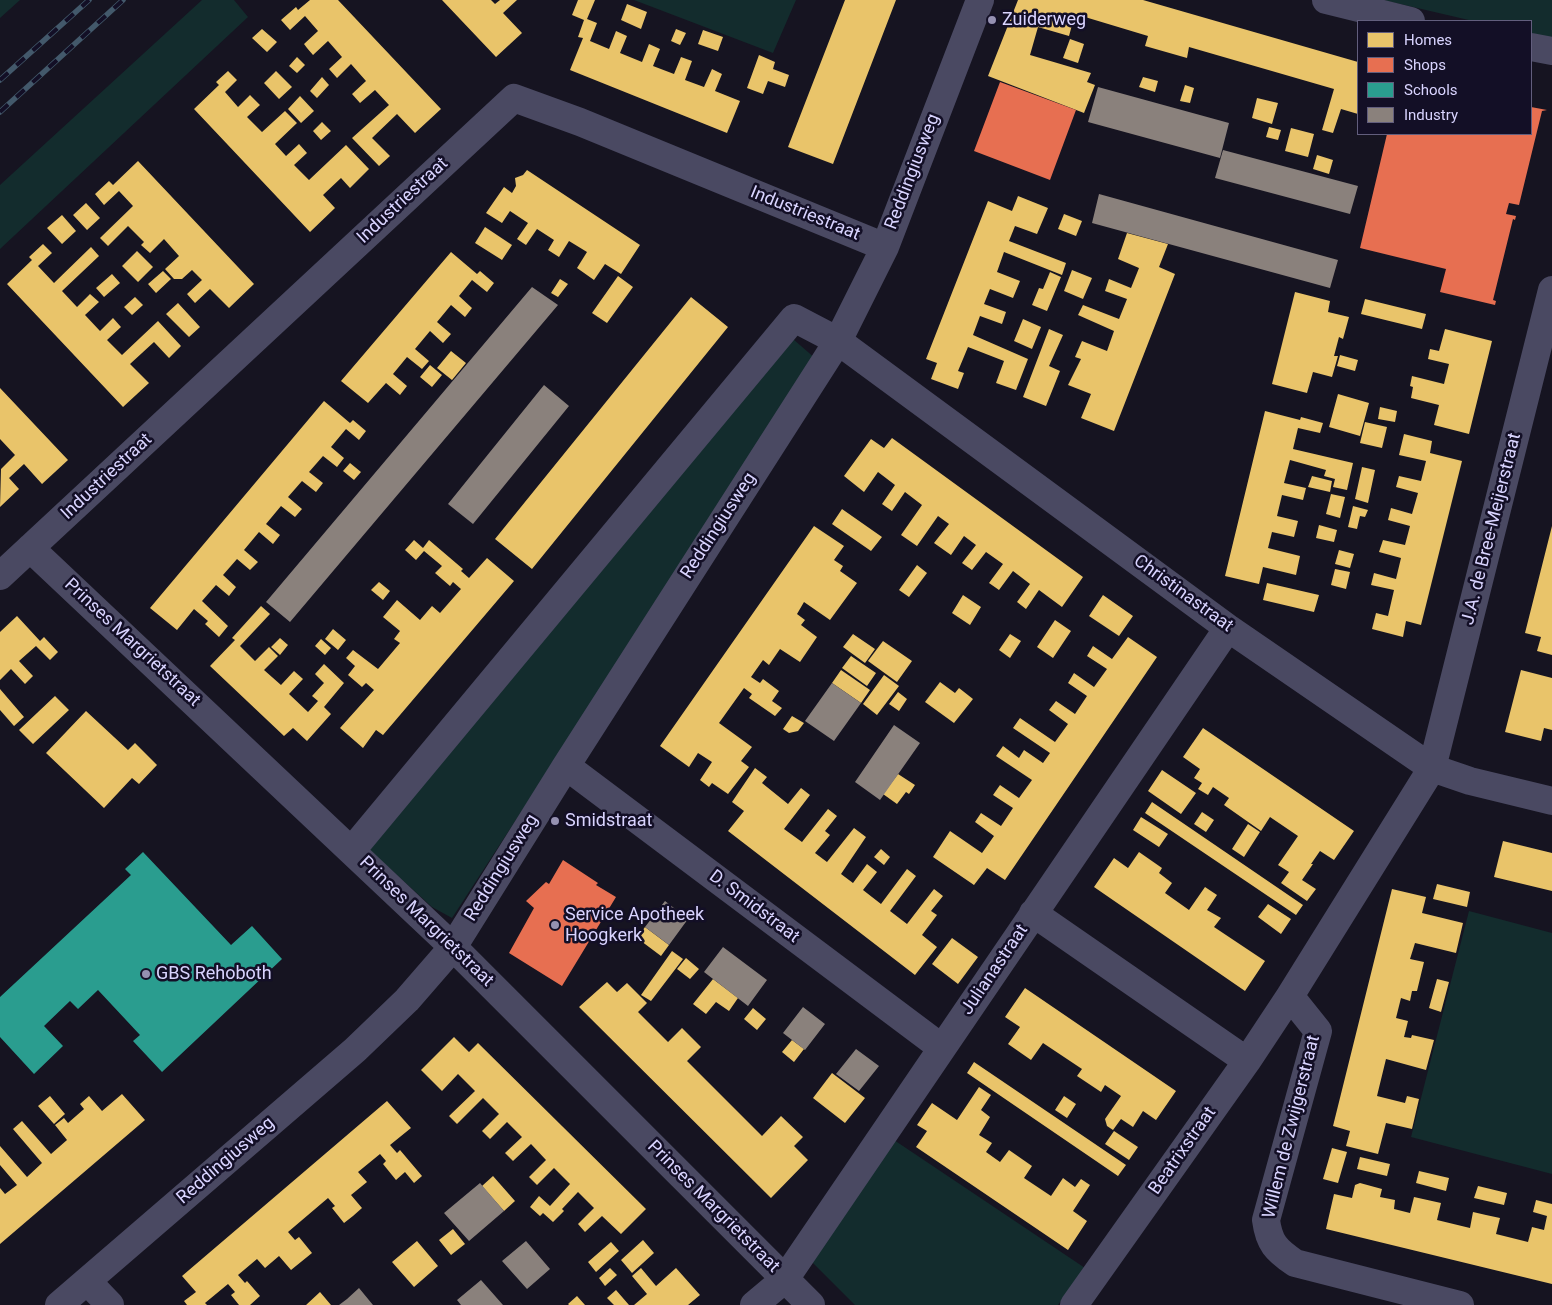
<!DOCTYPE html>
<style>
body{margin:0}
#map{position:relative;width:1552px;height:1305px;overflow:hidden;background:#161421;font-family:Roboto,sans-serif}
canvas{display:block}
.legend{position:absolute;left:1357px;top:20px;width:175px;height:115px;box-sizing:border-box;background:#130f26;border:1px solid #625e7d;margin:0;padding:6px 9px;list-style:none;font-size:15px;color:#d9d4ff}
.legend li{display:flex;align-items:center;gap:10px;height:25px}
.legend b{width:25px;border:1px solid #625e7d}
</style>
<div id="map">
<canvas width="1552" height="1305"></canvas>
<ul class="legend">
<li><b style="height:14px;background:#e9c46a"></b>Homes</li>
<li><b style="height:14px;background:#e76f51"></b>Shops</li>
<li><b style="height:14px;background:#2a9d8f"></b>Schools</li>
<li><b style="height:14px;background:#8a817c"></b>Industry</li>
</ul>
</div>
<script>
const context = document.querySelector('canvas').getContext('2d');
context.lineJoin = 'round';
function fill(path, color) {
  context.fillStyle = color;
  context.fill(path, 'evenodd');
}
function strokePath(path, color, width, dash) {
  context.strokeStyle = color;
  context.lineWidth = width;
  context.lineCap = dash ? 'butt' : 'round';
  context.setLineDash(dash || []);
  context.stroke(path);
}
function drawText(font, color, halo, rows, align = 'center') {
  context.font = font + ' Roboto,sans-serif';
  context.lineWidth = 5;
  context.setLineDash([]);
  context.textBaseline = 'middle';
  context.strokeStyle = halo;
  context.fillStyle = color;
  for (const [text, x, y, turn = 0] of rows) {
    context.save();
    context.translate(x, y);
    context.rotate((+turn || 0) * Math.PI / 180);
    context.textAlign = isNaN(turn) ? turn : align;
    if (halo) context.strokeText(text, 0, 0);
    context.fillText(text, 0, 0);
    context.restore();
  }
}
const green = new Path2D(`
 M0 0H20L0 18Z
 M202 0H234L248 17 0 249V185Z
 M634 0H796L773 53Z
 M1383 0H1552V39L1531 35V21H1473Z
 M793 339 816 359 452 918 432 907 365 846Z
 M1469 911 1552 933V1174L1411 1137Z
 M894 1140 1085 1268 1058 1305H855L810 1260Z`);
const homes = new Path2D(`
 M310 0H338L441 109 415 133 397 114 372 138 390 156 379 166 352 138 389 105 375 90 360 103 352 94 366 81 351 64 337 78 329 69 342 57 328 41 313 55 307 48 304 44 318 31 305 16 290 30 281 20 296 7 298 10Z
 M442 0H491L495 4 500 0H517L503 13 522 33 496 57Z
 M578 0H595L587 19 597 23 590 41 609 49 616 31 627 36 620 53 642 62 649 44 660 49 653 66 674 74 681 57 692 61 685 80 704 87 712 69 722 74 715 91 740 101 727 133 570 70 583 38 578 37 584 20 572 15Z
 M845 0H896L833 164 788 147Z
 M1018 0H1143L1358 62V114L1341 109 1333 133 1322 130 1334 89 1189 47 1187 58 1145 46 1148 36 1075 14 1069 36 1038 27 1030 55 1091 73 1087 82 1095 85 1084 113 988 76Z
 M627 4 647 12 641 29 621 20Z
 M262 29 277 42 267 52 252 38Z
 M676 29 686 33 680 45 671 41Z
 M703 30 723 37 718 51 698 44Z
 M1070 39 1084 44 1078 63 1063 58Z
 M759 55 775 62 773 69 789 75 785 87 768 81 763 94 747 88Z
 M297 57 305 65 297 73 289 66Z
 M228 71 237 80 225 92 238 107 250 95 260 105 247 117 262 132 285 111 297 123 275 144 286 156 299 144 307 153 294 165 309 180 346 145 369 169 350 188 341 178 323 195 335 208 310 232 194 109 219 85 216 82Z
 M276 71 292 87 279 99 264 83Z
 M322 77 329 85 317 98 310 91Z
 M1143 77 1158 81 1155 92 1139 87Z
 M1185 85 1194 88 1190 103 1180 101Z
 M300 96 314 111 301 123 288 109Z
 M1257 98 1278 103 1272 124 1252 118Z
 M322 122 331 131 321 140 313 131Z
 M1269 127 1281 130 1278 140 1266 137Z
 M1291 128 1314 134 1308 157 1285 151Z
 M1317 155 1333 160 1329 174 1313 169Z
 M138 161 254 284 229 308 210 289 195 303 187 294 202 280 192 270 182 279H174L165 269 179 256 164 239 150 253 141 245 144 242 128 226 108 246 100 238 133 206 119 191 104 205 95 194 109 181 113 185Z
 M527 170 640 245 621 274 605 264 594 280 577 268 587 252 569 241 559 257 548 250 554 240 537 229 526 245 517 239 528 223 510 211 502 223 486 213 504 187 512 193 516 186 515 178 523 175Z
 M1018 196 1048 208 1037 234 1015 226 1009 241 1066 263 1062 275 1004 252 997 272 1020 281 1013 298 990 289 984 304 1006 312 1002 324 980 316 973 335 1028 359 1016 390 996 383 1004 361 968 347 958 371 964 373 958 389 931 379 937 363 926 359 988 201 1012 211Z
 M86 203 100 218 87 230 73 215Z
 M1064 214 1082 221 1076 236 1058 229Z
 M62 215 76 231 62 244 47 228Z
 M485 227 512 245 502 260 475 243Z
 M1127 233 1168 244 1159 267 1175 274 1114 431 1081 418 1091 394 1068 385 1081 359 1075 357 1082 341 1107 351 1114 331 1078 315 1083 305 1119 319 1127 299 1105 291 1109 279 1131 288 1139 268 1118 259Z
 M43 244 52 253 38 266 54 283 91 247 99 256 62 291 77 307 90 294 99 302 85 315 100 331 113 318 121 327 107 340 122 355 158 321 181 346 169 358 154 342 130 364 149 383 123 407 7 284 32 260 29 257Z
 M137 251 153 267 138 282 122 266Z
 M451 252 477 274 480 271 494 283 487 292 472 280 459 296 472 308 465 317 451 305 437 322 451 334 443 343 430 331 415 349 429 361 422 369 407 357 393 374 407 386 400 395 386 383 368 403 341 381Z
 M1072 270 1092 278 1083 299 1064 291Z
 M163 271 171 279 156 293 148 284Z
 M1050 272 1061 277 1047 311 1032 305 1039 288 1043 289Z
 M112 274 120 283 104 297 96 288Z
 M618 276 633 287 607 323 592 313Z
 M560 279 568 284 558 297 551 293Z
 M1295 292 1330 301 1328 312 1349 317 1343 339 1339 337 1334 356H1338L1332 377 1313 372 1307 393 1272 384Z
 M135 297 143 305 132 315 124 307Z
 M691 297 728 327 532 569 495 539Z
 M1365 299 1426 314 1422 329 1361 314Z
 M178 303 200 327 189 337 166 314Z
 M1023 319 1041 327 1032 349 1014 341Z
 M1049 329 1063 335 1049 366 1060 371 1046 406 1023 397Z
 M1445 329 1492 341 1469 434 1434 425 1439 405 1411 398 1413 387 1410 386 1412 376 1444 384 1449 364 1428 359 1430 349 1439 351Z
 M451 351 466 363 452 380 437 368Z
 M1340 355 1358 360 1355 371 1337 366Z
 M430 365 442 375 432 387 420 377Z
 M0 388 68 460 42 484 24 464 9 478 19 489 0 507 1 469 15 455 0 439Z
 M1338 394 1369 403 1360 436 1329 427Z
 M324 401 350 423 353 420 366 431 359 440 346 429 331 447 344 458 337 467 323 456 309 472 323 483 316 492 302 481 288 497 302 509 295 517 281 506 266 524 280 535 273 544 259 532 244 550 258 562 250 570 237 559 223 575 236 587 229 596 216 585 202 601 228 626 219 637 205 624 208 621 194 609 177 630 150 608Z
 M1380 407 1397 411 1395 422 1378 419Z
 M1265 411 1300 420 1301 417 1323 423 1320 433 1298 428 1293 449 1353 463 1347 490 1333 487 1335 479 1324 476 1326 470 1290 460 1284 483 1306 488 1303 500 1282 495 1277 516 1298 521 1294 537 1272 532 1268 548 1300 556 1296 575 1263 567 1259 584 1225 576Z
 M1365 422 1387 427 1382 448 1360 443Z
 M1404 434 1432 441 1430 453 1462 461 1421 625 1406 621 1403 637 1372 629 1376 613 1388 616 1394 590 1371 585 1374 573 1396 579 1401 558 1379 552 1383 540 1405 545 1410 526 1388 520 1391 508 1412 514 1418 493 1396 487 1399 476 1421 481 1426 461 1399 455Z
 M892 438 1083 577 1062 607 1039 590 1026 609 1017 602 1030 584 1013 571 999 590 989 583 1003 564 986 552 972 570 962 563 976 545 964 536 951 555 934 543 949 524 938 516 917 546 901 535 922 505 905 492 892 511 882 504 895 485 878 472 864 492 844 476 871 439 884 448Z
 M350 463 361 472 354 480 343 471Z
 M1362 467 1375 470 1368 503 1355 499Z
 M1312 476 1332 481 1330 492 1308 487Z
 M1331 494 1345 497 1340 518 1326 514Z
 M1353 506 1368 510 1365 517 1360 516 1357 529 1348 527Z
 M842 509 882 537 871 551 832 524Z
 M1319 525 1337 530 1334 542 1316 538Z
 M814 526 844 546 834 560 843 566 840 571 857 583 830 620 804 602 797 614 805 620 801 625 817 637 800 662 780 649 769 665 763 660 751 677 760 683 763 679 779 691 772 701 782 708 775 716 749 698 752 694 744 688 719 723 752 747 741 761 749 767 728 794 712 783 709 787 700 780 712 762 698 753 689 767 660 746Z
 M1552 526V655L1537 651 1541 637 1525 633Z
 M414 540 423 548 429 540 463 569 461 571 469 578 487 558 514 581 383 735 376 730 363 748 340 728 374 690 366 683 362 687 348 675 355 666 346 658 353 650 378 669 400 643 394 639 400 631 383 617 397 600 420 620 432 606 440 613 461 589 453 582 450 586 435 573 442 566 424 551 416 560 405 550Z
 M1339 550 1354 554 1350 568 1335 564Z
 M917 565 927 573 909 597 899 590Z
 M1335 569 1350 572 1346 589 1331 585Z
 M379 582 390 591 383 600 371 590Z
 M1267 583 1319 595 1314 612 1263 600Z
 M963 595 981 607 970 625 952 613Z
 M1103 595 1133 616 1119 636 1089 616Z
 M261 606 270 614 240 646 255 661 269 647 278 656 264 670 281 685 294 671 303 679 289 694 308 712 318 701 312 696 324 683 315 674 324 664 344 683 324 707 331 714 307 741 293 728 284 736 210 666 235 640 232 638Z
 M17 616 40 641 44 637 58 652 50 660 36 646 19 661 33 676 25 684 11 669 0 680V632Z
 M1055 620 1071 631 1053 658 1037 647Z
 M333 629 346 640 338 650 325 639Z
 M853 634 875 649 865 663 843 647Z
 M1010 634 1021 641 1010 658 999 650Z
 M1128 637 1157 657 1005 880 987 868 974 885 933 857 950 831 982 853 994 836 975 822 981 813 1001 826 1013 808 993 795 1000 785 1019 798 1032 780 996 756 1003 746 1019 758 1024 750 1043 763 1050 753 1013 728 1020 718 1055 742 1068 724 1049 710 1056 701 1075 714 1087 696 1068 683 1074 673 1094 687 1107 669 1087 656 1093 646 1112 659Z
 M280 638 288 645 280 655 271 647Z
 M321 639 331 648 325 655 315 646Z
 M883 641 912 661 897 682 868 661Z
 M851 656 876 673 867 686 842 668Z
 M841 670 870 690 861 703 832 683Z
 M1521 670 1552 678V730L1544 728 1541 741 1505 732Z
 M884 675 899 686 877 715 863 704Z
 M940 682 955 693 959 688 973 699 954 723 925 702Z
 M0 689 24 717 14 726 0 710Z
 M898 692 907 699 899 711 889 704Z
 M55 696 69 710 33 744 19 730Z
 M86 711 128 750 135 743 157 765 139 784 132 778 104 808 46 753Z
 M792 716 804 723 798 731 789 733 783 729Z
 M1203 728 1354 831 1334 860 1320 851 1311 864H1313L1302 880 1316 889 1307 901 1281 883 1289 872 1278 865 1298 836 1270 817 1261 831 1224 805 1229 798 1213 787 1208 795 1198 789 1202 783 1194 778 1200 769 1183 757Z
 M755 768 767 777 762 783 788 804 801 788 810 795 784 829 802 842 828 809 837 816 825 831 830 835 815 853 827 862 854 828 866 837 841 874 853 883 867 864 877 872 863 890 881 904 907 869 916 876 890 911 907 924 934 889 943 896 931 911 937 915 922 935 937 947 915 975 728 831 744 811 732 802Z
 M1162 770 1196 793 1181 814 1148 791Z
 M898 774 915 785 909 794 906 792 897 804 883 794Z
 M1152 802 1303 905 1296 915 1145 813Z
 M1202 812 1214 820 1206 832 1194 824Z
 M1141 817 1168 834 1159 847 1133 830Z
 M1248 824 1260 832 1244 857 1232 849Z
 M1503 841 1552 853V891L1494 877Z
 M881 849 890 857 884 865 874 857Z
 M1139 852 1162 868 1159 873 1172 883 1165 893 1189 910 1205 887 1217 895 1207 910 1221 918 1214 927 1265 961 1245 991 1094 887 1114 858 1128 868Z
 M1437 884 1470 892 1467 907 1433 899Z
 M1392 889 1426 897 1422 913 1463 923 1456 953 1415 943 1410 959 1424 962 1417 991H1412L1410 1001 1401 998 1396 1018 1408 1021 1404 1037 1411 1038 1412 1035 1434 1040 1426 1070 1386 1059 1377 1096 1405 1103 1407 1096 1419 1099 1412 1129 1386 1123 1378 1154 1346 1146 1350 1131 1333 1126Z
 M1268 904 1291 919 1281 934 1258 917Z
 M645 927 669 945 661 956 637 938Z
 M952 938 978 957 958 984 932 964Z
 M672 951 683 959 651 1001 641 995Z
 M686 958 699 969 690 979 677 969Z
 M713 979 738 998 729 1011 716 1002 706 1014 693 1004Z
 M1437 979 1449 982 1441 1012 1429 1008Z
 M607 982 617 992 627 983 647 1003 638 1012 668 1042 682 1028 701 1047 687 1061 762 1136 781 1116 803 1137 794 1146 808 1160 771 1198 579 1007Z
 M1025 988 1176 1091 1156 1120 1143 1111 1133 1127 1121 1119 1113 1130 1107 1126 1105 1119 1121 1096 1105 1085 1101 1092 1077 1076 1082 1069 1043 1043 1031 1060 1008 1044 1020 1027 1005 1017Z
 M753 1008 766 1019 757 1030 744 1019Z
 M454 1037 469 1052 478 1043 646 1209 621 1234 602 1216 585 1232 578 1224 594 1208 578 1192 562 1209 564 1211 553 1222 543 1213 540 1216 530 1207 539 1196 550 1206 570 1184 554 1168 537 1185 529 1177 546 1160 531 1144 513 1161 505 1153 522 1137 507 1122 490 1139 482 1131 499 1114 483 1098 457 1124 449 1116 475 1091 458 1074 442 1091 421 1070Z
 M792 1040 804 1049 794 1062 782 1052Z
 M974 1062 1126 1165 1118 1176 967 1073Z
 M832 1073 865 1098 845 1123 813 1098Z
 M979 1087 991 1095 981 1110 990 1117 979 1135 992 1143 986 1152 1000 1162 1009 1150 1032 1166 1024 1178 1051 1196 1063 1178 1075 1187 1081 1179 1090 1185 1073 1211 1087 1221 1068 1250 916 1147 927 1131 917 1125 932 1103 957 1120Z
 M122 1094 145 1120 0 1244V1188L5 1194 17 1185 0 1165V1146L27 1177 42 1163 13 1129 22 1121 51 1154 67 1140 55 1125 64 1118 68 1123 84 1109 80 1104 89 1096 102 1111Z
 M50 1096 65 1114 54 1124 38 1106Z
 M1064 1096 1076 1104 1067 1118 1055 1110Z
 M387 1101 411 1128 390 1145 397 1153 400 1150 422 1176 414 1183 405 1172 396 1180 383 1164 386 1161 380 1154 358 1172 367 1182 351 1195 362 1208 353 1216 344 1223 332 1208 335 1206 328 1198 288 1232 295 1240 299 1237 312 1253 291 1270 279 1256 265 1268 257 1259 238 1275 245 1283 247 1281 260 1296 250 1305H239L231 1295 235 1292 228 1284 205 1303 207 1305H187L184 1301 196 1292 182 1276Z
 M1114 1131 1138 1147 1129 1160 1105 1144Z
 M1332 1148 1347 1152 1338 1183 1323 1179Z
 M1360 1157 1390 1164 1387 1176 1357 1169Z
 M1419 1171 1449 1178 1446 1191 1416 1183Z
 M493 1176 515 1201 504 1211 482 1186Z
 M1360 1183 1382 1189 1380 1197 1395 1200 1394 1209 1410 1213 1414 1197 1441 1203 1437 1220 1470 1228 1473 1212 1486 1215 1500 1218 1496 1234 1528 1242 1532 1227 1544 1230 1547 1216 1533 1212 1536 1200 1552 1204V1284L1326 1229 1334 1194 1352 1198 1355 1185Z
 M1478 1186 1507 1193 1504 1205 1474 1198Z
 M453 1229 465 1244 451 1255 439 1240Z
 M643 1240 654 1253 632 1273 621 1260Z
 M417 1241 438 1266 414 1287 392 1262Z
 M611 1242 619 1251 596 1272 588 1262Z
 M610 1268 617 1275 605 1286 599 1278Z
 M641 1268 656 1286 676 1268 700 1295 688 1305H634L647 1294 632 1276Z
 M616 1290 629 1305H614L607 1298Z
 M320 1292 331 1305H306Z
 M577 1296 585 1305H569L568 1304Z`);
const shops = new Path2D(`
 M1000 82 1076 110 1050 180 974 151Z
 M1531 107 1547 110 1542 111 1519 205 1509 203 1506 214 1516 216 1515 220 1513 219 1493 300 1496 301 1495 305 1440 292 1446 269 1360 248 1387 134H1531Z
 M563 860 598 883 596 885 616 897 562 986 509 953 534 908 526 901 546 882 549 884Z`);
const schools = new Path2D(`
 M143 852 231 945 252 926 282 959 162 1072 133 1041 140 1035 98 990 78 1009 70 1001 44 1026 63 1046 34 1074 0 1037V997L131 875 125 869Z`);
const industry = new Path2D(`
 M1098 87 1229 123 1220 158 1088 122Z
 M1223 150 1358 186 1350 214 1215 178Z
 M1099 194 1338 260 1330 288 1092 223Z
 M532 287 558 305 290 622 266 602Z
 M544 385 569 406 473 524 448 504Z
 M832 683 861 703 834 741 805 721Z
 M894 725 920 743 880 800 855 782Z
 M665 901 688 919 669 945 645 927Z
 M723 947 767 980 748 1006 704 972Z
 M803 1007 825 1024 805 1050 783 1033Z
 M856 1049 879 1066 859 1091 836 1074Z
 M480 1183 504 1211 469 1241 444 1213Z
 M526 1241 550 1269 527 1289 502 1261Z
 M481 1280 503 1305H461L457 1300Z
 M359 1288 373 1305H339L347 1299Z`);
const street = new Path2D(`
 M1326 0 1411 21
 M1531 47 1552 51
 M30 548 453 947 811 1305
 M0 576 514 98 580 122 885 247
 M566 766 942 1048
 M352 850 794 318 838 341 1228 628 1432 768 1470 781 1552 801
 M1033 913 1247 1061
 M87 1281 110 1305
 M59 1305 355 1050 407 1000 453 947 566 766 838 341 885 247 980 0
 M754 1305 785 1279 1228 628
 M1074 1305 1247 1061 1290 996
 M1460 1305 1295 1263C1276 1250 1269 1243 1266 1220L1318 1031 1290 996 1432 768 1552 290`);
const rail = new Path2D(`
 M0 80 89 0
 M0 112 123 0`);
const markers = [
 [992,20,5,"#9591b1"],
 [555,821,5,"#9591b1"],
 [555,925,5,"#9591b1"],
 [146,974,5,"#9591b1"]
];
const poiNames = [
 ["Zuiderweg",1002,20],
 ["Smidstraat",565,821],
 ["Service Apotheek",565,915],
 ["Hoogkerk",565,936],
 ["GBS Rehoboth",156,974]
];
const streetNames = [
 ["Reddingiusweg",913,172,-69],
 ["Industriestraat",403,201,-43],
 ["Industriestraat",805,214,22],
 ["Industriestraat",107,477,-43],
 ["Reddingiusweg",719,526,-57],
 ["J.A. de Bree-Meijerstraat",1492,529,-76],
 ["Christinastraat",1183,594,36],
 ["Prinses Margrietstraat",132,643,43],
 ["Reddingiusweg",502,868,-58],
 ["D. Smidstraat",754,907,37],
 ["Prinses Margrietstraat",426,922,44],
 ["Julianastraat",995,970,-56],
 ["Willem de Zwijgerstraat",1292,1127,-76],
 ["Beatrixstraat",1183,1151,-55],
 ["Reddingiusweg",226,1161,-41],
 ["Prinses Margrietstraat",713,1207,45]
];
fill(green, '#132c2d');
fill(homes, '#e9c46a');
fill(shops, '#e76f51');
fill(schools, '#2a9d8f');
fill(industry, '#8a817c');
strokePath(street, '#4a4962', 28);
strokePath(rail, '#43596b', 5.5);
strokePath(rail, '#130f26', 4, [11]);
for (const [x, y, r, color] of markers) {
  const dot = new Path2D();
  dot.arc(x, y, r, 0, 2 * Math.PI);
  context.fillStyle = color;
  context.fill(dot);
  strokePath(dot, '#130f26', 2);
}
drawText('18px', '#d9d4ff', '#130f26', poiNames, 'left');
drawText('18px', '#d9d4ff', '#130f26', streetNames);
</script>
